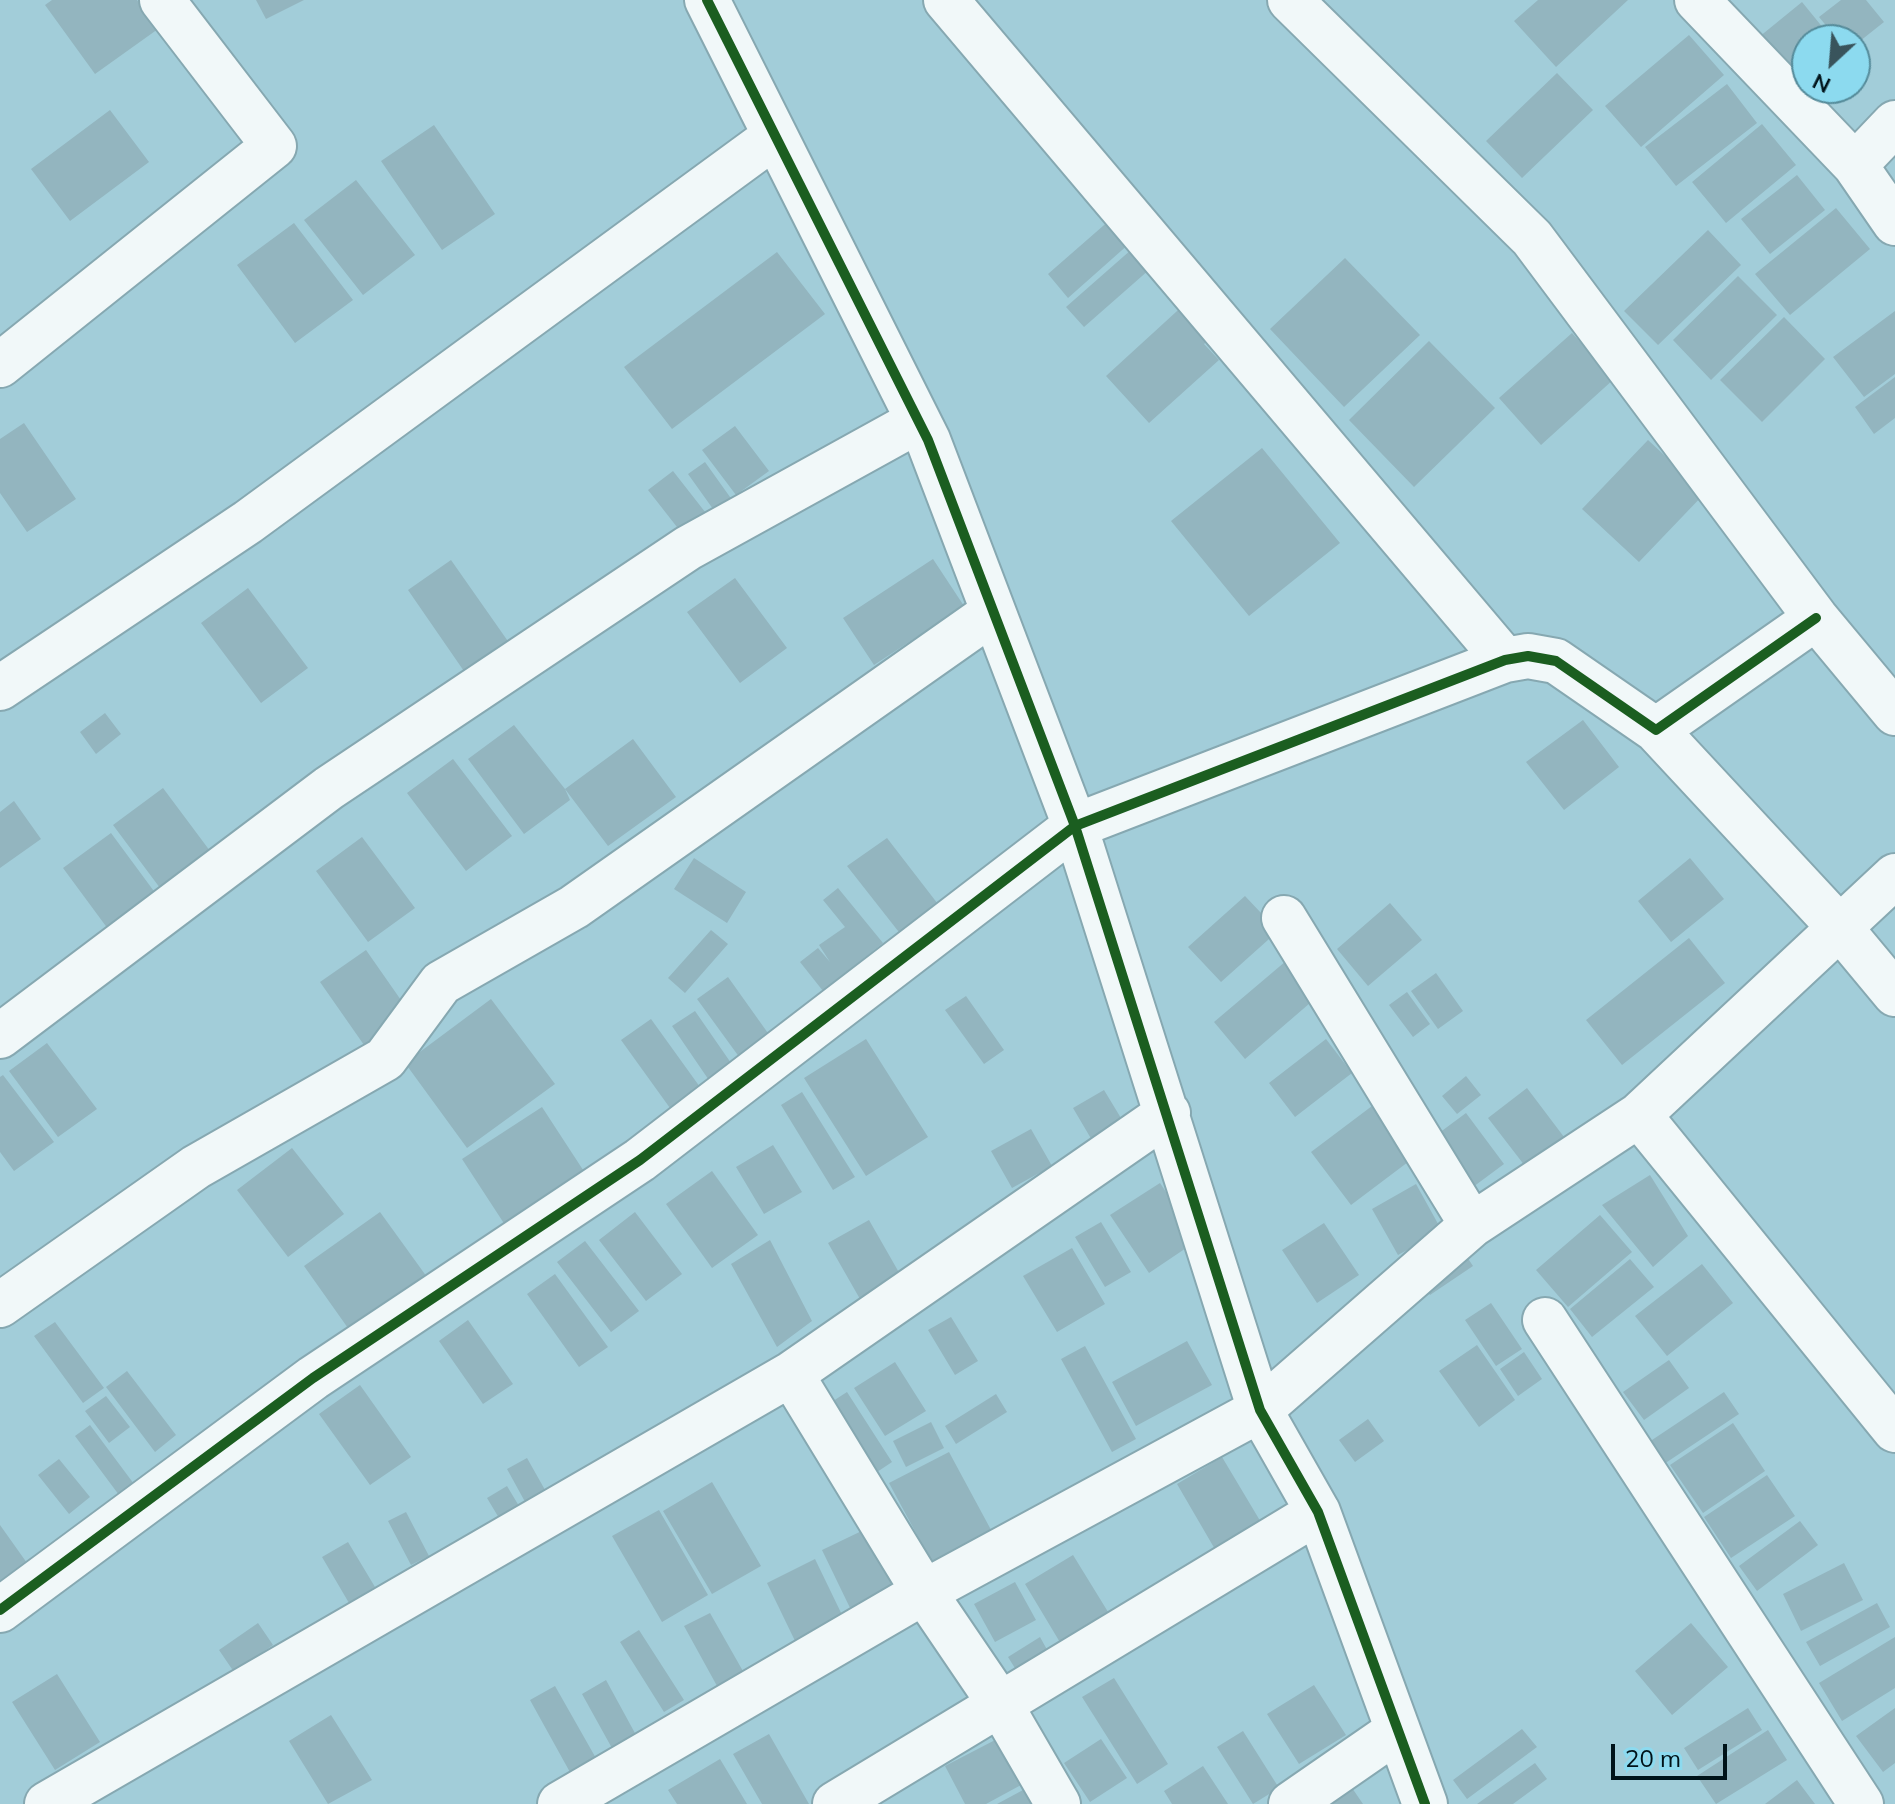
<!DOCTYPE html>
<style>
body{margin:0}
#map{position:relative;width:1895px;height:1804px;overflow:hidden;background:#a2cdd9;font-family:Mulish,sans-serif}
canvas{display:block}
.north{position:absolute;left:1791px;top:24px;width:80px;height:80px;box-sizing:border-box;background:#8cdaef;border:2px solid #548a99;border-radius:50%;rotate:206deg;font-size:22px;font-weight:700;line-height:32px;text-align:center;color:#001319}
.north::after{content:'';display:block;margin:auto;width:28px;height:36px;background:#39545c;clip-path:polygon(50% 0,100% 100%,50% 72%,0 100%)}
.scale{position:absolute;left:1611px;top:1744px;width:116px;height:36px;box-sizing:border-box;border:4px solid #001319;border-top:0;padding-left:10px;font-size:24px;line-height:28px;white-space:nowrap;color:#001319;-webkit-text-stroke:6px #8cdaef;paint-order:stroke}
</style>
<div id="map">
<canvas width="1895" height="1804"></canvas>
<div class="north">N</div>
<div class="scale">20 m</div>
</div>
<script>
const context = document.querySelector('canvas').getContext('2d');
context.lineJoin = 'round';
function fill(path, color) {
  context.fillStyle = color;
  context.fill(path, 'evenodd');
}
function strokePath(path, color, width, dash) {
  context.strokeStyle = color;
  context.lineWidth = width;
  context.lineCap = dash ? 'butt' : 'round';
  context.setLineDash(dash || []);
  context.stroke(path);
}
const building = new Path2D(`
 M52 0H137L158 29 95 74 45 5Z
 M256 0H304L266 19Z
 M1538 0H1628L1556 67 1514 21Z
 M1841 0H1866L1884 22 1855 45V40H1838L1819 17Z
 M1802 2 1833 40H1807V79L1788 95 1748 46Z
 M1689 35 1724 75 1641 147 1605 106Z
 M1557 73 1593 110 1522 178 1486 141Z
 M1727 84 1757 123 1676 186 1645 147Z
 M110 110 149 162 70 221 31 169Z
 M1762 124 1796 165 1726 223 1692 182Z
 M434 125 495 214 442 250 381 161Z
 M1797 175 1825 210 1770 254 1741 219Z
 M356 180 415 255 363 295 304 220Z
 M1836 208 1870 249 1790 315 1755 274Z
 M1119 212 1139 235 1068 298 1048 274Z
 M294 223 353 300 295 343 237 265Z
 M1708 230 1741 265 1658 345 1624 311Z
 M1140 242 1158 262 1084 327 1066 307Z
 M777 252 825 314 672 429 624 367Z
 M1345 258 1420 335 1344 407 1270 329Z
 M1738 276 1777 315 1711 380 1673 340Z
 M1188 301 1217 333 1204 344 1219 360 1149 423 1106 376Z
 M1895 311V374L1864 397 1833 357Z
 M1784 317 1825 359 1762 422 1720 380Z
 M1572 333 1614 379 1541 445 1499 398Z
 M1429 341 1495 408 1414 487 1349 420Z
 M1895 377V418L1874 434 1855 407Z
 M24 423 76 499 27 532 0 493V439Z
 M735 426 769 471 736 495 702 450Z
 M1648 440 1705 493 1639 562 1582 509Z
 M1262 448 1340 543 1249 616 1171 521Z
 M705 462 735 504 718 516 688 474Z
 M673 471 709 517 684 536 648 490Z
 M933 559 964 606 874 665 843 618Z
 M451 560 512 647 468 677 408 590Z
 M735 578 787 648 740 683 687 612Z
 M248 588 308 668 261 703 201 623Z
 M105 713 121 734 96 754 80 732Z
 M1583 720 1619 767 1564 810 1526 762Z
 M514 725 565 789 633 739 676 797 608 846 565 789 570 800 524 834 468 759Z
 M453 759 512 836 466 871 407 793Z
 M163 788 213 855 163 892 113 825Z
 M14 801 41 839 0 868V812Z
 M111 833 156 894 108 929 63 868Z
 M362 837 415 908 368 942 316 871Z
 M887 838 941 908 902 936 847 866Z
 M694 858 746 892 727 923 674 889Z
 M1690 858 1724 899 1671 942 1638 901Z
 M838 888 883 943 823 991 800 962 818 948 830 962 819 945 845 927 823 900Z
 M1245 896 1278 931 1221 982 1188 947Z
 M1390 903 1422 940 1368 986 1337 949Z
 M711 930 728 944 685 993 668 978Z
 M1689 938 1725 983 1622 1065 1586 1020Z
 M366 950 410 1013 364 1045 320 982Z
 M1286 961 1317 997 1245 1059 1214 1022Z
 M1436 973 1463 1011 1438 1029 1411 991Z
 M728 977 775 1043 745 1065 697 999Z
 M1407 992 1430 1024 1413 1037 1389 1005Z
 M966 996 1004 1050 984 1064 945 1010Z
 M491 999 555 1084 467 1148 405 1063Z
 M695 1011 740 1076 717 1092 672 1026Z
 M651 1019 705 1094 675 1115 621 1040Z
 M866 1039 928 1137 866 1176 804 1078Z
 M1326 1039 1352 1073 1295 1117 1269 1083Z
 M47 1043 97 1109 58 1137 9 1071Z
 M3 1075 54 1142 14 1171 0 1152V1077Z
 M1466 1076 1481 1095 1457 1114 1442 1096Z
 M1527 1088 1564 1137 1525 1166 1488 1118Z
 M1104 1090 1127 1128 1096 1147 1073 1108Z
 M802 1092 855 1177 833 1190 781 1105Z
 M1372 1106 1412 1159 1351 1205 1311 1152Z
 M542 1107 587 1176 507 1228 462 1159Z
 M1466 1113 1504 1164 1473 1187 1435 1136Z
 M1031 1129 1052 1166 1012 1188 991 1151Z
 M773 1145 802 1192 764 1214 736 1167Z
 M292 1148 344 1214 288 1257 237 1190Z
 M712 1171 758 1235 712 1268 666 1204Z
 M1650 1175 1688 1236 1653 1267 1602 1205Z
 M1160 1183 1198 1240 1149 1273 1110 1215Z
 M1416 1184 1442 1231 1398 1255 1372 1209Z
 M380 1212 432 1284 355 1338 304 1266Z
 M635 1212 682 1274 646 1301 599 1240Z
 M1600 1215 1632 1252 1568 1307 1536 1270Z
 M869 1220 901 1276 860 1299 828 1243Z
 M1101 1222 1131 1272 1105 1287 1075 1237Z
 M1324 1223 1359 1275 1317 1303 1282 1250Z
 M770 1240 812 1321 777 1347 731 1264Z
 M585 1241 639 1311 611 1332 557 1262Z
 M1072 1248 1105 1304 1057 1332 1023 1276Z
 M1461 1248 1473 1266 1430 1295 1417 1278Z
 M1630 1259 1654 1287 1592 1337 1570 1309Z
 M1702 1264 1733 1303 1667 1356 1635 1316Z
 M555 1274 608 1347 579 1367 527 1294Z
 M1491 1303 1522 1349 1496 1366 1465 1320Z
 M951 1317 978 1361 955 1375 928 1330Z
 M468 1320 513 1384 483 1404 439 1341Z
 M55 1322 104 1388 83 1403 34 1336Z
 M1187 1341 1212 1385 1136 1426 1112 1382Z
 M1477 1345 1515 1400 1479 1427 1439 1371Z
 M1085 1346 1136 1439 1112 1452 1061 1359Z
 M1524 1352 1542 1379 1518 1396 1500 1369Z
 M1669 1360 1689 1388 1644 1420 1623 1392Z
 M895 1362 926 1411 885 1436 854 1388Z
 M127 1371 176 1435 155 1452 106 1387Z
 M360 1385 411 1457 370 1485 319 1414Z
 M847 1392 892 1462 874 1474 830 1403Z
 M1724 1392 1739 1414 1664 1464 1649 1442Z
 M996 1394 1007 1412 956 1444 945 1426Z
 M106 1396 130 1427 109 1443 85 1411Z
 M1368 1419 1384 1441 1355 1462 1339 1440Z
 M931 1422 944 1448 906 1467 893 1441Z
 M1733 1423 1765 1471 1703 1513 1670 1465Z
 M90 1425 134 1484 119 1495 75 1436Z
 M949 1452 997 1541 937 1572 889 1483Z
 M1222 1457 1262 1524 1216 1551 1177 1484Z
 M527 1458 549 1497 529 1509 507 1469Z
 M59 1459 90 1497 69 1514 38 1475Z
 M1767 1475 1795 1516 1731 1558 1704 1517Z
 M712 1482 761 1566 712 1594 663 1511Z
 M507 1486 522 1511 502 1523 487 1498Z
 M659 1510 708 1595 662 1622 612 1536Z
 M406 1512 429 1556 411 1565 388 1521Z
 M1800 1521 1818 1545 1757 1591 1739 1566Z
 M0 1525 27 1563 0 1582Z
 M870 1527 900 1590 852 1612 822 1550Z
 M348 1542 375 1587 349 1603 322 1557Z
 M1073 1555 1113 1620 1064 1649 1025 1584Z
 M815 1559 845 1621 797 1645 767 1583Z
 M1844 1563 1863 1600 1801 1631 1783 1594Z
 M1015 1582 1036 1620 995 1642 974 1604Z
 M1877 1603 1890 1627 1820 1666 1806 1642Z
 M710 1613 748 1680 722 1695 684 1626Z
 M258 1623 273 1645 234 1672 219 1650Z
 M1691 1623 1728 1667 1672 1715 1635 1671Z
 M639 1630 684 1700 664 1712 620 1642Z
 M1040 1637 1050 1655 1018 1673 1008 1657Z
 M1895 1637V1688L1842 1721 1819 1683Z
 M57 1674 100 1742 55 1770 12 1702Z
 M1114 1678 1168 1764 1137 1784 1082 1697Z
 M606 1680 642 1746 618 1759 582 1694Z
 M1314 1685 1346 1735 1299 1764 1267 1714Z
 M555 1686 597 1760 571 1774 530 1700Z
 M1748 1708 1762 1730 1698 1770 1684 1748Z
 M1895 1708V1763L1883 1772 1856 1736Z
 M331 1715 372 1780 328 1804 289 1741Z
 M1522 1729 1537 1747 1467 1799 1453 1780Z
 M1768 1730 1787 1760 1716 1804 1697 1776Z
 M1243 1731 1279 1788 1253 1804 1217 1747Z
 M769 1734 809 1804H762L733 1754Z
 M997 1739 1021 1785 986 1804H965L945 1766Z
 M1101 1739 1127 1778 1090 1802 1064 1763Z
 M720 1759 747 1804H677L668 1790Z
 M1535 1763 1547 1779 1513 1804H1477Z
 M1203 1766 1228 1804H1172L1164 1791Z
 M1797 1780 1815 1804H1765Z
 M1350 1785 1363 1804H1322Z
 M1023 1790 1031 1804H997Z`);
const minor = new Path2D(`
 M707 0 928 440 1075 826 1260 1410 1318 1512 1425 1804
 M946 0 1505 660
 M1290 0 1532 238 1816 618 1895 713
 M1697 0 1855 165
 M1895 123 1855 165 1895 223
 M0 365 274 146 162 0
 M0 688 248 522 775 136
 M1656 730 1841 929 1895 994
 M1895 876 1639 1115 1895 1430
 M1284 918 1472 1225
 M0 1036 329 788 688 548 918 421
 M0 1305 196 1167 385 1059 441 983 574 907 992 613
 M1545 1320 1861 1804
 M791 1374 924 1592 1000 1704 1058 1804
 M0 1610 313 1378 640 1160 1075 826 1505 660 1528 656 1556 661 1656 730 1816 618
 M47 1804 791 1374 1168 1113
 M560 1804 924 1592 1260 1410 1472 1225 1639 1115
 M835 1804 1318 1512
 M1291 1804 1398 1730`);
const cycleway = new Path2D(`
 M707 0 928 440 1075 826 1260 1410 1318 1512 1425 1804
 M0 1610 313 1378 640 1160 1075 826 1505 660 1528 656 1556 661 1656 730 1816 618`);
fill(building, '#93b5bf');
strokePath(minor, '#86a8b1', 48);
strokePath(minor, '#f1f8f9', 44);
strokePath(cycleway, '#1b5e20', 10);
</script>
